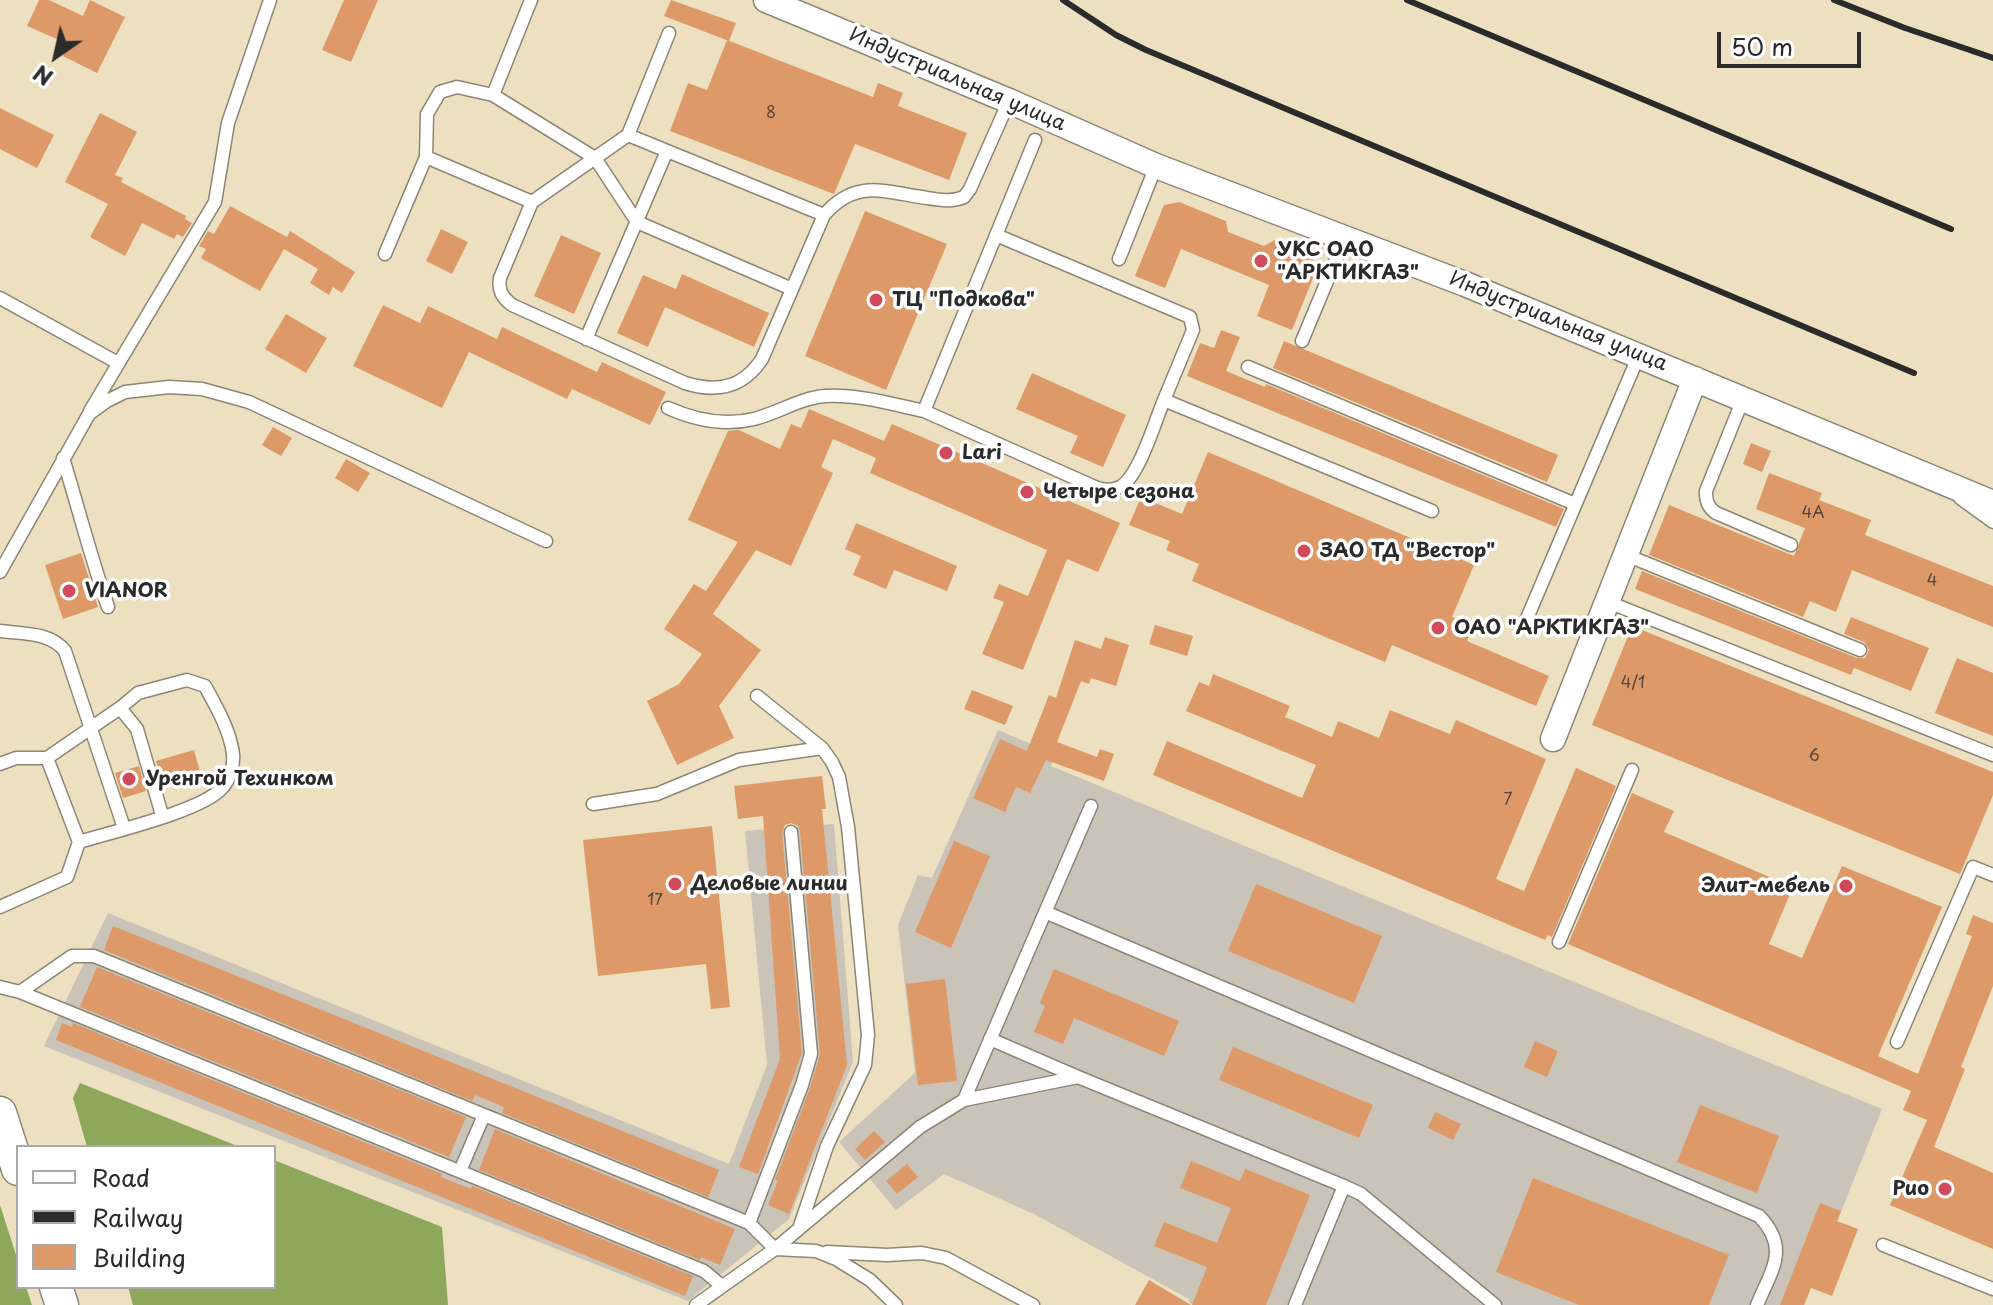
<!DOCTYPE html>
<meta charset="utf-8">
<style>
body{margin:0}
#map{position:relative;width:1993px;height:1305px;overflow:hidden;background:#ede0c0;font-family:"Playpen Sans",sans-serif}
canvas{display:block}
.legend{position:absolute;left:16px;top:1145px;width:260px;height:144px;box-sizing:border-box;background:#fff;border:2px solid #aaa;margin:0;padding:10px 14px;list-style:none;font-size:24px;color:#2b2b2b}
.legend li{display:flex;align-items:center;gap:16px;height:40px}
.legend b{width:40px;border:2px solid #aaa}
.north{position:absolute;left:16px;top:16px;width:80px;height:80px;-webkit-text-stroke:6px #fff;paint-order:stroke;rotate:214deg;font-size:22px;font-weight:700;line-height:32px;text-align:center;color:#2b2b2b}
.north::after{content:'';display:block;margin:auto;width:28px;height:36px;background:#2b2b2b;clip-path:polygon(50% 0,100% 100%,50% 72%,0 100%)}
.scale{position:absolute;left:1717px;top:32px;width:144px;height:36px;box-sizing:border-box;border:4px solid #2b2b2b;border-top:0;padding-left:10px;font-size:24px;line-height:28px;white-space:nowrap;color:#2b2b2b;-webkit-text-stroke:6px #fff;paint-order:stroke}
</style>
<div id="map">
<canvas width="1993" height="1305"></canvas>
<ul class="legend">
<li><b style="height:10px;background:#fff"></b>Road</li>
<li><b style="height:10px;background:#2b2b2b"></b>Railway</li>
<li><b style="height:22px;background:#de9968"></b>Building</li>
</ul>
<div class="north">N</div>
<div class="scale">50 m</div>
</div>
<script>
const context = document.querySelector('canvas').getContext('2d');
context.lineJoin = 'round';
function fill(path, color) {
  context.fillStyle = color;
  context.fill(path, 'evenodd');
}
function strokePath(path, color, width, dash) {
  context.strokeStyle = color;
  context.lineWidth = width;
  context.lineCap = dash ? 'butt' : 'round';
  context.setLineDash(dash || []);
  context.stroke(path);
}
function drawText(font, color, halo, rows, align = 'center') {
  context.font = font + ' "Playpen Sans",sans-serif';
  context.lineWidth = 7;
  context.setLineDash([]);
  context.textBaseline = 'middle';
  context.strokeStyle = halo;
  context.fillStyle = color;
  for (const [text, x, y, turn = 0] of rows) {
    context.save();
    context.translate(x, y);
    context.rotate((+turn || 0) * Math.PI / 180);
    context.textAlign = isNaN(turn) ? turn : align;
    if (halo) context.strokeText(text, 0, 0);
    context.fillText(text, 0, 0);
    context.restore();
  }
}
const industrial = new Path2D(`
 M998 730 1055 754 1051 766 1882 1109 1804 1305H1193L1189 1302V1299L1034 1214 944 1174 896 1210 839 1142 915 1073 898 925 918 875 932 878Z
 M834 824 853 1062 789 1219 688 1301 44 1046 108 913 729 1164 767 1065 745 831Z`);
const forest = new Path2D(`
 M80 1083 240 1147H87L73 1098Z
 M274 1160 442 1227 448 1305H133L128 1287H274Z
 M0 1205 18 1261V1287H26L32 1305H0Z`);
const building = new Path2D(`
 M39 0H49L83 16 90 0 125 17 97 73 63 56 68 44 27 26Z
 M344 0H378L351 62 322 50Z
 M671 0 736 23 729 41 664 16Z
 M727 40 873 97 878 83 903 93 898 106 967 133 949 180 855 144 834 194 670 131 688 83 707 90Z
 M0 108 54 135 37 168 0 149Z
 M100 113 137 132 115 175 123 178 121 182 186 216 185 219 192 223 183 237 177 234 174 239 142 223 125 256 90 237 108 204 65 182Z
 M1179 202 1226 221 1228 232 1264 246 1275 240 1310 254 1317 268 1292 330 1257 316 1269 285 1181 249 1165 288 1135 276 1164 205Z
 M230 206 287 237 290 231 355 272 342 293 333 287 329 295 310 283 318 269 284 249 260 291 201 258 206 249 199 246 208 231 214 234Z
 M865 211 947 244 886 390 805 356Z
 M441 229 468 242 452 274 426 261Z
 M561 235 601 253 574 314 534 296Z
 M682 274 769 313 754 347 665 307 648 347 617 333 643 275 676 289Z
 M383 305 420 323 428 306 497 339 502 327 597 372 602 362 666 392 650 425 572 389 567 399 469 352 442 408 353 366Z
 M286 314 327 338 306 373 265 349Z
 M1221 330 1240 337 1226 371 1265 387 1266 384 1564 509 1556 527 1187 376 1200 343 1214 348Z
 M1284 341 1558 455 1547 482 1273 368Z
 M1032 373 1126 415 1103 467 1070 453 1078 436 1016 409Z
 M809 409 884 441 892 424 1120 523 1098 572 1067 559 1023 670 982 654 1004 602 993 598 999 584 1028 596 1047 550 870 473 876 458 833 439 821 467 833 473 791 566 756 550 713 614 761 650 719 706 734 738 677 765 647 701 679 684 702 654 664 629 694 584 706 591 738 542 688 520 728 431 739 430 780 449 791 424 801 428Z
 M273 427 292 438 281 456 262 445Z
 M1751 443 1771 451 1762 472 1743 464Z
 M1208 452 1474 565 1452 617 1464 622 1470 634 1467 641 1549 676 1536 706 1392 645 1385 662 1192 581 1199 564 1166 550 1170 541 1129 525 1141 497 1182 514Z
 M346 459 370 473 358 492 335 478Z
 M1769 473 1822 493 1819 500 1871 520 1865 535 1993 586V627L1852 570 1836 612 1810 601 1803 617 1649 555 1669 505 1794 556 1805 528 1756 509Z
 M856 523 957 566 947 591 894 570 886 589 853 575 861 556 845 549Z
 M81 553 98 607 63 619 45 565Z
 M1642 571 1857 658H1865L1869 650 1864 642 1844 634 1851 617 1929 648 1911 691 1854 668 1851 675 1635 589Z
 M1155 625 1193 636 1187 656 1149 644Z
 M1632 626 1993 772V795L1960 874 1592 725Z
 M1105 637 1129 645 1116 686 1091 678 1089 684 1081 681 1057 742 1097 757 1100 749 1114 754 1104 781 1046 760 1030 793 1016 787 1005 812 973 798 1000 739 1027 751 1049 695 1056 698 1075 640 1101 649Z
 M1957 658 1993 673V736L1935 713Z
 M1213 674 1290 706 1285 717 1332 737 1338 721 1379 738 1390 710 1450 734 1456 720 1546 759 1496 879 1524 891 1576 768 1616 786 1552 937 1547 935 1545 940 1153 775 1167 741 1302 798 1316 765 1186 711 1199 682 1209 686Z
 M972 690 1013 706 1005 725 964 709Z
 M194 750 201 775 163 786 156 761Z
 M139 766 146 791 123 798 115 773Z
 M822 776 826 809H822L847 1065 789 1214 768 1205 778 1181 775 1180 810 1088 820 1054 800 831 798 826 791 823 785 825 782 833 802 1053 758 1174 739 1167 780 1059 763 816 738 819 734 786Z
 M1632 793 1674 811 1664 832 1793 887 1769 944 1802 958 1842 866 1942 907 1878 1056 1918 1074 1972 936 1966 934 1973 915 1993 923V986L1961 1067 1965 1069 1934 1147 1993 1173V1249L1890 1205 1927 1120 1903 1110 1911 1091 1568 944Z
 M712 826 730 1007 711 1009 706 964 598 976 583 840Z
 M954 841 990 856 951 948 915 932Z
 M1256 884 1382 936 1354 1003 1228 951Z
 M113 926 719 1170 708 1197 502 1113 504 1107 475 1095 472 1101 104 950Z
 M97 967 466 1117 449 1157 80 1007Z
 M1054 969 1179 1021 1164 1056 1074 1018 1063 1044 1034 1032 1045 1006 1040 1003Z
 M945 979 957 1081 918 1085 906 984Z
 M62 1023 72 1027 73 1023 442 1174 441 1177 471 1189 472 1186 693 1276 685 1296 56 1040Z
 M1535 1041 1558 1051 1547 1077 1524 1067Z
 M1233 1047 1373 1105 1359 1138 1219 1080Z
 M1700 1105 1779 1136 1757 1193 1677 1162Z
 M1435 1112 1461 1124 1453 1140 1428 1128Z
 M495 1129 735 1229 720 1265 701 1257 700 1260 479 1170Z
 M874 1131 885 1142 865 1160 855 1149Z
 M1191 1161 1240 1181 1245 1169 1310 1195 1266 1305H1192L1207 1267 1154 1246 1164 1222 1217 1243 1231 1208 1180 1188Z
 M907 1164 918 1177 897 1194 886 1181Z
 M1533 1178 1729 1255 1709 1305H1579L1496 1272Z
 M1820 1203 1841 1211 1837 1221 1858 1229 1832 1296 1811 1288 1804 1305H1780Z
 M1149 1280 1191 1305H1135Z`);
const lane = new Path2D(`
 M531 0 493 95 595 158 637 222 792 289
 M669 33 628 135 532 202 500 278C498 291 502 297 512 305L685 383C717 393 743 388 762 359L824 215
 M628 135 824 215C856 178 884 192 927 198 940 200 952 202 964 197L970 189 1009 101
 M1035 140 924 411 1095 487C1103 490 1112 491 1120 487 1139 477 1155 421 1164 400L1432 511
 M426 157 427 114 440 92 457 87 493 95
 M996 235 1190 317 1193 330 1164 400
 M385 254 426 157 532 202
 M1119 259 1156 166
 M0 298 118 363
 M586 339 667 151
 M1302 341 1345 238
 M1248 367 1575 504
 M1743 399 1706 491C1706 502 1708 507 1716 513L1791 545
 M668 408C695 420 725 426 754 419 778 413 800 398 825 396 858 394 892 404 924 411
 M90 411 215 202 228 123 270 0
 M63 458C78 507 91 558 108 607
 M1960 498 1993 522
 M1626 555 1860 650
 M0 572 89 414 107 401 125 392 169 387 202 389 249 402 546 541
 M1608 602 1993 755
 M1525 623 1639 355
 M0 631C23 634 50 632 65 651L124 828
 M757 696 822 748 832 762 839 777 848 827 868 1035 865 1065 827 1146 800 1226
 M120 708 137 729 162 815
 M47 758 120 708 138 693 187 680 205 686C216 706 230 730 233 754 234 766 230 779 222 788 202 811 111 832 79 842
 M0 764 16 758H47L79 842 67 877 0 907
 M593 804 657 794 739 760 822 748
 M791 832 811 1054 802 1085 749 1223 775 1249 816 1251 836 1259 870 1280 896 1305
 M1045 912 1759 1216C1790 1248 1772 1269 1757 1305
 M1559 942 1632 770
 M0 987 20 992 72 956H94L749 1223
 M20 992 704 1271 722 1286
 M990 1039 1078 1077
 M1897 1042 1973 867 1993 875
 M964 1100 1078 1077 1344 1186
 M460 1171 484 1115
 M1883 1245 1993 1289
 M827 1252 887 1255 922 1253 946 1258 1033 1305
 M696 1305 775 1249 920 1127 964 1100 1091 806
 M1295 1305 1344 1186 1361 1194 1495 1305`);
const street = new Path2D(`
 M766 0 1009 101 1156 166 1465 284 1993 503
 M1553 739 1695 379`);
const secondary = new Path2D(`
 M0 1113 18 1169
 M56 1287 62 1305`);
const rail = new Path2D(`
 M1063 0 1116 35 1146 50 1914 373
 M1407 0 1951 229
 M1834 0 1905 28 1993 58`);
const markers = [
 [1261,261,8,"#d1495b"],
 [876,300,8,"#d1495b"],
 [946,453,8,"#d1495b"],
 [1027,492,8,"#d1495b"],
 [1304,551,8,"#d1495b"],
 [69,591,8,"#d1495b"],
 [1438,628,8,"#d1495b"],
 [129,779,8,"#d1495b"],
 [675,884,8,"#d1495b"],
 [1846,886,8,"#d1495b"],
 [1945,1189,8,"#d1495b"]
];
const numberNames = [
 ["8",771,114],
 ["4А",1813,514],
 ["4",1932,582],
 ["4/1",1633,684],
 ["6",1814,757],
 ["7",1508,801],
 ["17",655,901]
];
const streetNames = [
 ["Индустриальная улица",957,80,23],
 ["Индустриальная улица",1558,322,22]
];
const poiNames = [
 ["УКС ОАО",1277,250],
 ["\"АРКТИКГАЗ\"",1277,273],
 ["ТЦ \"Подкова\"",892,300],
 ["Lari",962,453],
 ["Четыре сезона",1043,492],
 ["ЗАО ТД \"Вестор\"",1320,551],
 ["VIANOR",85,591],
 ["ОАО \"АРКТИКГАЗ\"",1454,628],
 ["Уренгой Техинком",145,779],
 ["Деловые линии",691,884],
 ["Элит-мебель",1830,886,"right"],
 ["Рио",1929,1189,"right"]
];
fill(industrial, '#c9c3b8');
fill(forest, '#8da85a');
fill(building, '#de9968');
strokePath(lane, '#8c8676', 15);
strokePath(street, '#8c8676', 27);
strokePath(secondary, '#8c8676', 35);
strokePath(lane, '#fff', 12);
strokePath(street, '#fff', 24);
strokePath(secondary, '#fff', 32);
strokePath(rail, '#2b2b2b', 6);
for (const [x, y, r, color] of markers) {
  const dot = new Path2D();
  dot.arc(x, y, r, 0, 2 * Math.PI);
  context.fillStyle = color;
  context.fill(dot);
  strokePath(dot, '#fff', 3);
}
drawText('16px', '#58463a', null, numberNames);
drawText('20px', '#2b2b2b', '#fff', streetNames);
drawText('bold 20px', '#2b2b2b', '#fff', poiNames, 'left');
</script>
